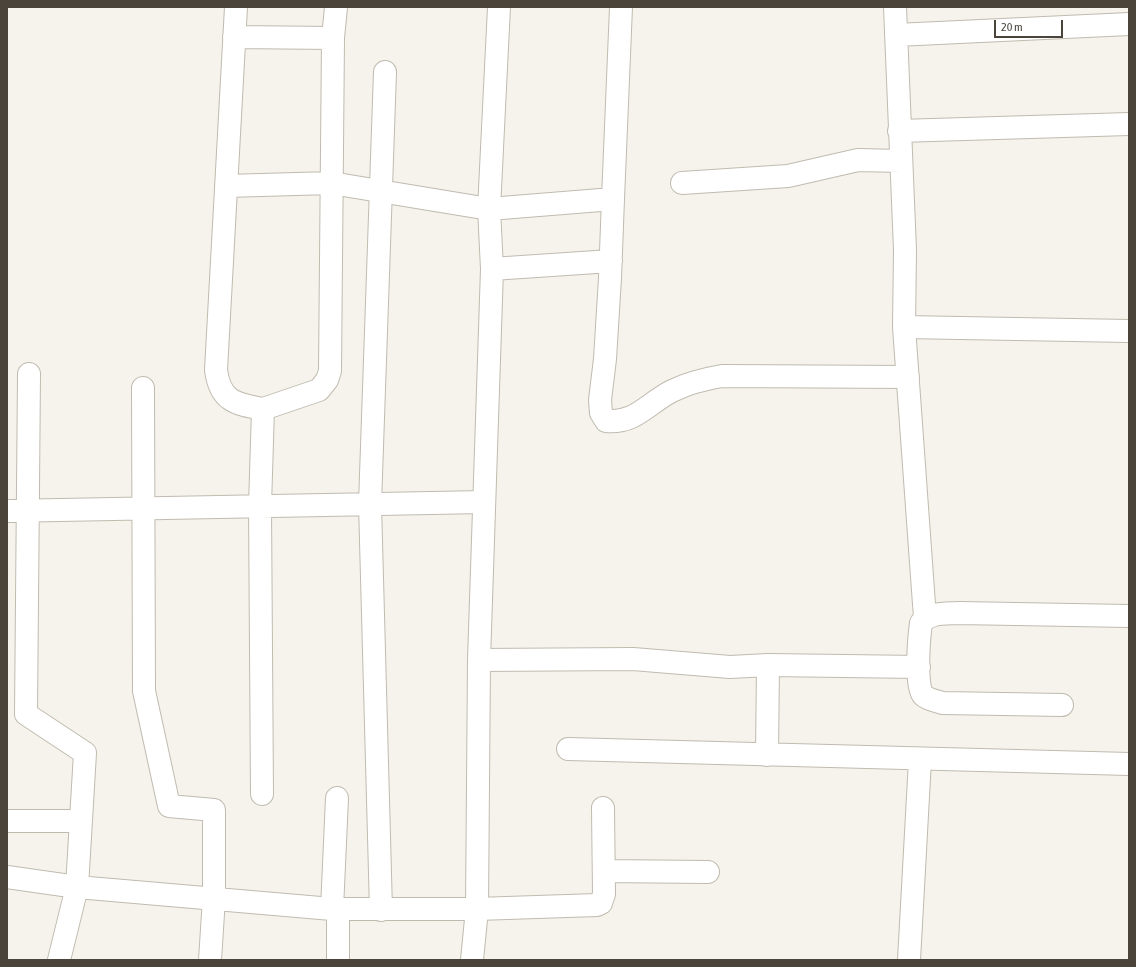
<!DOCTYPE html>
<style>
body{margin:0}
#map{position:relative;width:1136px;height:967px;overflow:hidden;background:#f5f3ec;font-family:"Asap Condensed",sans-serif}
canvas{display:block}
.frame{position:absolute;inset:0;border:8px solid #4a443a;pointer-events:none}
.scale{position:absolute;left:994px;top:20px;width:69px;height:18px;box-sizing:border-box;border:2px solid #4a443a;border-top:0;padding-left:5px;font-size:12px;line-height:14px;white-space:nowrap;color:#4a443a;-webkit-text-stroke:3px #fff;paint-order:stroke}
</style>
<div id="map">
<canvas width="1136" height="967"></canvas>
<div class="frame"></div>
<div class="scale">20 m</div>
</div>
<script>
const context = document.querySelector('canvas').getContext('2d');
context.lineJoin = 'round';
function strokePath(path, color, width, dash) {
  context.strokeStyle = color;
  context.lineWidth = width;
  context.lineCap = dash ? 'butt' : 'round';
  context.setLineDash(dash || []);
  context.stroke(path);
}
const minor = new Path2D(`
 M236 7 216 370C220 401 235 404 263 409L260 506 262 794
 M895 7 905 250 904 327 925 618
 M896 35 1129 24
 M234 37 333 38
 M899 131 1129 124
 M682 183 788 176 858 160 901 161
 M226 186 331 183 489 209 613 199 621 7
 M613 199 610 278 605 359 600 400 601 413 606 421C635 424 648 403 672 391 688 383 704 379 722 376L908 377
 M492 269 611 261
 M904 327 1129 331
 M29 374 26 714 85 753 77 887 59 960
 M143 388 144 691 169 806 214 810V898L210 960
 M263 409 319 390 327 380 330 371 333 38 336 7
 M7 511 484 502
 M479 660 633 659 730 667 768 665 919 667
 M1062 705 943 703C937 701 928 700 923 695 915 685 919 637 921 623 930 612 945 614 959 613L1129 616
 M568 749 1129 764
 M767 755 768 665
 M7 821H80
 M604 871 708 872
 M7 877 77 887 332 909H477L597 905 601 903 604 894 603 808
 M332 909 337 798
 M381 910 370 504 385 72
 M338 960V909
 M472 960 477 909 479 660 492 269 489 209 499 7
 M909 960 920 760`);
strokePath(minor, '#c1bbaf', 24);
strokePath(minor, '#fff', 22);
</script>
